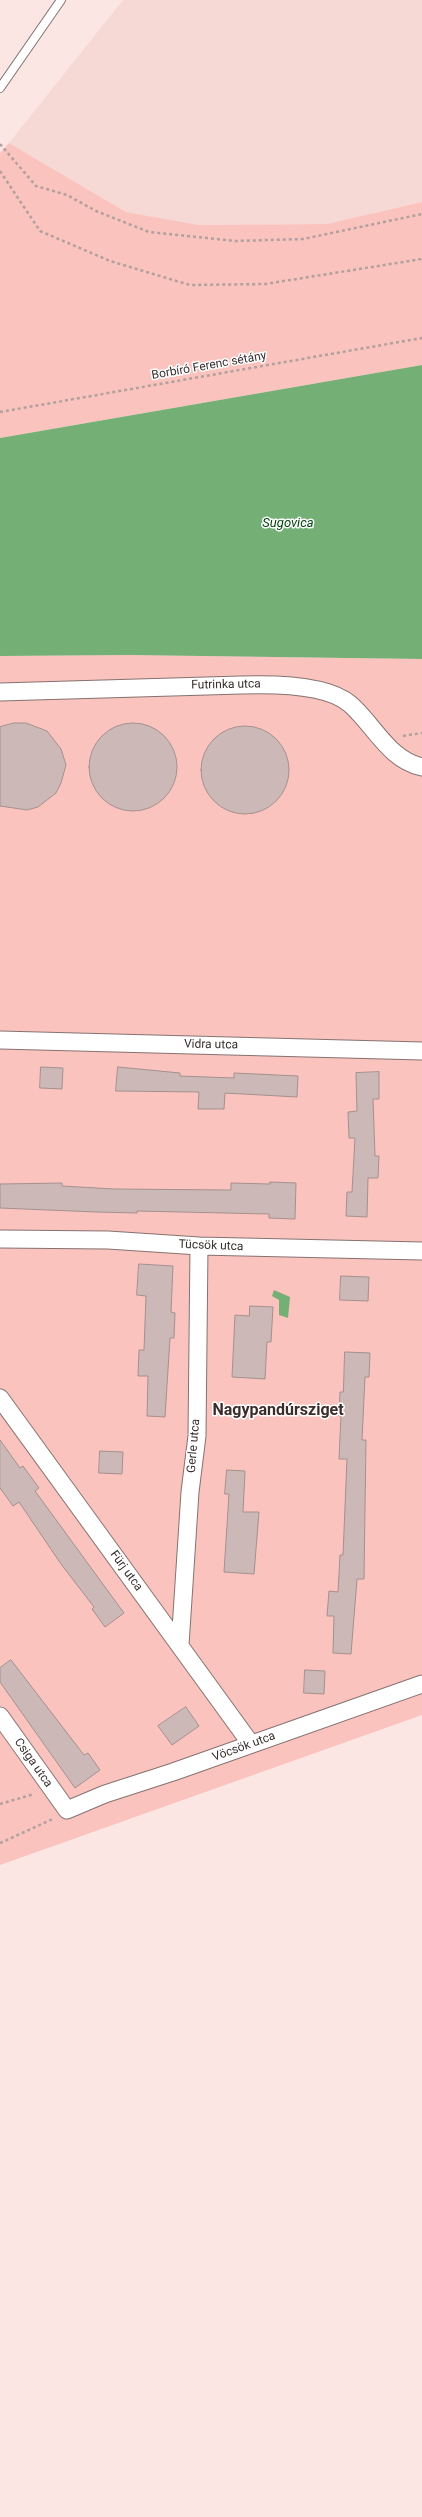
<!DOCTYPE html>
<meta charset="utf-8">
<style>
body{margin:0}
canvas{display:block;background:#fbe6e4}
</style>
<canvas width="422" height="2517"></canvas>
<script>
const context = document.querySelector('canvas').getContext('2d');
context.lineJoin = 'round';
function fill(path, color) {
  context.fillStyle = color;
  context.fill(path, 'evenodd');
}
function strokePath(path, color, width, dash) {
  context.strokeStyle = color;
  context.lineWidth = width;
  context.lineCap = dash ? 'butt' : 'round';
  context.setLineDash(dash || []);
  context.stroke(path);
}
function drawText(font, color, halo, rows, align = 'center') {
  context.font = font + ' Roboto,sans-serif';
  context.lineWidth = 3;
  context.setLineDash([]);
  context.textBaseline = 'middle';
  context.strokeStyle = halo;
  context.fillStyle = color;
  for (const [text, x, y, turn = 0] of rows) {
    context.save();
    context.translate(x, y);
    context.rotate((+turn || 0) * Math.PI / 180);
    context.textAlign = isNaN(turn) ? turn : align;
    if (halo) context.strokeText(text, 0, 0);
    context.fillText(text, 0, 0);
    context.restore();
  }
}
const built = new Path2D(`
 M123 0H422V202L327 224 199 225 126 212 9 143Z`);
const green = new Path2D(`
 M9 143 126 212 199 225 327 224 422 202V365L0 438V153Z
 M129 655 422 659V1715L0 1865V656Z`);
const water = new Path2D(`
 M422 365V659L129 655 0 656V438Z
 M274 1290 290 1297 288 1318 279 1315V1300L272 1296Z`);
const building = new Path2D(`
 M14 723H26L47 731 61 749 66 765 61 783 56 793 38 807 27 810 0 806V727Z
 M89 767a44 44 0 1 1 88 0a44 44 0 1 1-88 0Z
 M201 770a44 44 0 1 1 88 0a44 44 0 1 1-88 0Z
 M41 1067 63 1068 62 1089 40 1088Z
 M118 1067 180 1073V1076L234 1078V1073L298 1076 297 1097 225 1093 224 1109H198L199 1092 116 1091Z
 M379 1072V1099H373L375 1156H379L378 1178H368L367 1217 346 1216 347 1192H352L355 1138H349L348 1112 357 1111 356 1073Z
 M270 1182 296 1183 295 1219 269 1218V1214L137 1211V1213L96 1212 0 1208V1184L62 1183V1186L114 1189 231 1190V1183L270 1184Z
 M139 1264 173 1266 171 1312 175 1313 174 1338H170L165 1417 147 1416 148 1376H138L139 1350H144L146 1296 137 1295Z
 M341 1276 369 1277 368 1301 340 1300Z
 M250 1306 273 1307 271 1342H267L265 1379 232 1377 235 1315 249 1316Z
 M345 1352 370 1353 369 1377H365L362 1440H366L364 1579H357L351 1654 333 1653 334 1616H327L329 1591 338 1592 340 1555H343L347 1459H339L341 1416H339L340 1392H343Z
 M0 1440 20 1468 23 1466 39 1488 35 1491 124 1613 105 1627 92 1609 94 1607 61 1564 19 1502 13 1506 0 1488Z
 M100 1451 123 1452 122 1474 99 1473Z
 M227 1470 245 1471 243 1512H259L254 1574 224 1572 229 1494H225Z
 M11 1660 84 1755 88 1753 100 1770 75 1788 0 1682V1668Z
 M305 1670 325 1671 324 1694 304 1693Z
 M186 1707 199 1726 172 1745 158 1726Z`);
const path = new Path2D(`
 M0 144 36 186 67 195 96 211 149 232 235 241 303 239 422 214
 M0 171 40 231 110 261 190 285 265 284 422 259
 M0 412 422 338
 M403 736 422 733
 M0 1804 34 1794
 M0 1843 53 1819`);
const service = new Path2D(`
 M0 88 61 0`);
const minor = new Path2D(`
 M0 692 241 685C270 684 327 684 350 704 375 726 389 760 422 767
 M0 1040 422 1051
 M0 1239 108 1240 199 1246 422 1251
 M0 1398 251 1744
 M180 1645 190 1492 197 1436 199 1246
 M0 1716 67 1810 105 1794 173 1772 422 1684`);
const streetNames = [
 ["Borbíró Ferenc sétány",209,366,-10],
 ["Futrinka utca",226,685,-1],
 ["Vidra utca",211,1045,1],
 ["Tücsök utca",211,1246,2],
 ["Gerle utca",194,1446,-85],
 ["Fürj utca",126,1571,54],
 ["Vöcsök utca",244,1747,-20],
 ["Csiga utca",33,1763,55]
];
const waterNames = [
 ["Sugovica",288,524]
];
const districtNames = [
 ["Nagypandúrsziget",278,1411]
];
fill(built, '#f6d8d5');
fill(green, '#fbc3be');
fill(water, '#74af76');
fill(building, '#ccb8b6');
strokePath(building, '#a4918f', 1);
strokePath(service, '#857270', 10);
strokePath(minor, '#857270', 19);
strokePath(path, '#b0a09e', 2.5, [3, 3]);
strokePath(service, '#fff', 8);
strokePath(minor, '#fff', 17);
drawText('12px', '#372f2e', '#fff', streetNames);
drawText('italic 13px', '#00440d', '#fff', waterNames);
drawText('bold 16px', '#3b2b2a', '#fff', districtNames);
</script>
